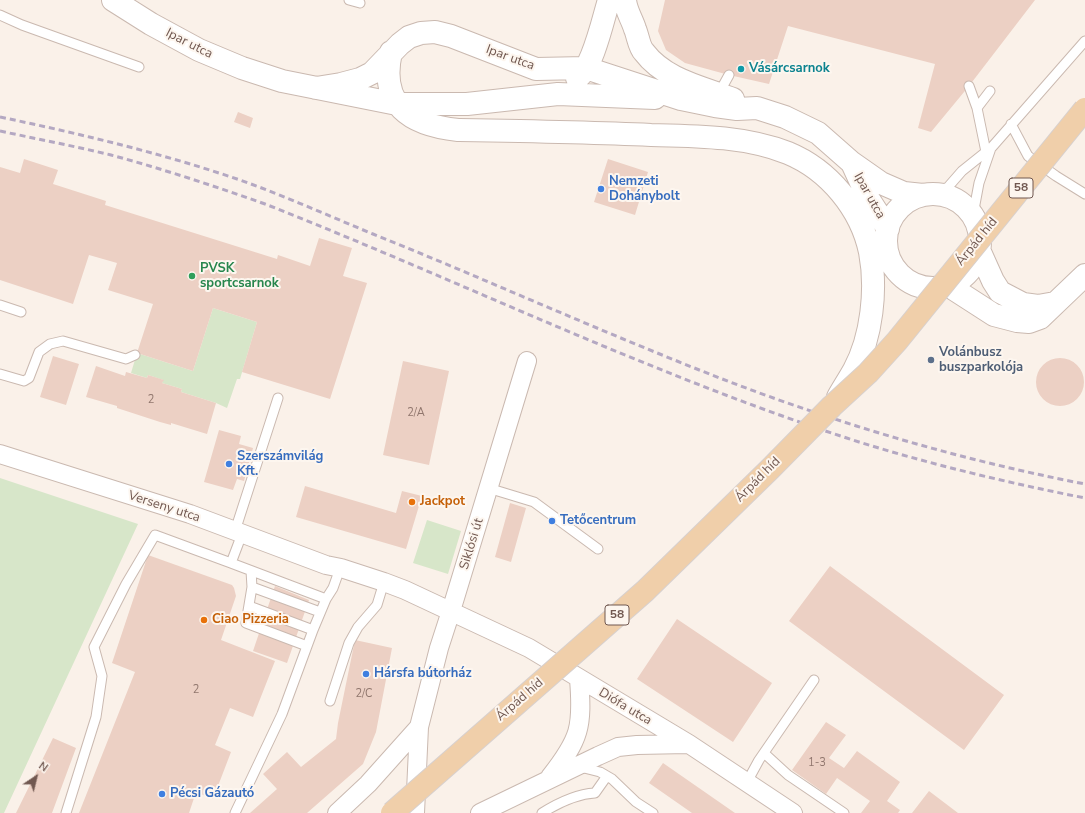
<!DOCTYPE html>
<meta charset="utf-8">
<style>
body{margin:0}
#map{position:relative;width:1085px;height:813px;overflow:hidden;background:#faf1e9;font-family:"Nunito Sans",sans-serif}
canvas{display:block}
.north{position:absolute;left:16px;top:757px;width:40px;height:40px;-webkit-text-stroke:3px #fdf6ef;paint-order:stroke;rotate:35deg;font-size:11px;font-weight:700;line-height:16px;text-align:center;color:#715850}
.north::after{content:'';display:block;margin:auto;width:14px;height:18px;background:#715850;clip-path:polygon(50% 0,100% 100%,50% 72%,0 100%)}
</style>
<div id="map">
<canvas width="1085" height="813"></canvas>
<div class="north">N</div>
</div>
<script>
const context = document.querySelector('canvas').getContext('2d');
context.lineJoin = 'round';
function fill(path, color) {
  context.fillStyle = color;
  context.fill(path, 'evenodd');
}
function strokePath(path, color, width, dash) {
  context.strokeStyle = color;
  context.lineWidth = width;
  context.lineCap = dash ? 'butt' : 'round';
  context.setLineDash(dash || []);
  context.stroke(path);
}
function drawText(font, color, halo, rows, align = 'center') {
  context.font = font + ' "Nunito Sans",sans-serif';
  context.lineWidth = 4;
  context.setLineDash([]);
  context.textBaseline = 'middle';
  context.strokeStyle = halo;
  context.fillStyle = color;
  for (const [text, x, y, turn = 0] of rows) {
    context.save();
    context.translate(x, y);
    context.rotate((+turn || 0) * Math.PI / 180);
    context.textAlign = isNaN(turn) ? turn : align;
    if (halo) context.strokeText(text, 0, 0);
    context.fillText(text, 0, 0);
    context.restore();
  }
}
const green = new Path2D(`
 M213 308 257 322 240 379H237L227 408 216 403 181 392 182 389 162 383 163 380 148 375 147 378 131 373 137 353 193 371Z
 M0 478 138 524 4 813H0Z
 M427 520 461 531 448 574 413 563Z`);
const building = new Path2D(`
 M665 0H1035L969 86 931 132 918 128 935 64 788 26 769 84 729 75 685 63 666 50 658 31Z
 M238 112 253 118 250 128 234 122Z
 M24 159 58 170 53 184 106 201 105 205 277 259 278 255 310 266 319 238 352 248 343 276 367 283 330 399 242 372 257 322 213 308 193 371 137 353 153 304 108 290 117 263 89 255 73 304 0 280V167L20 173Z
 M608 159 648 172 635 215 594 202Z
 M53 356 79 364 66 405 40 397Z
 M1036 382a24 24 0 1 1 48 0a24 24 0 1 1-48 0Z
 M403 361 449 371 429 465 383 455Z
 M96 366 125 376 126 372 147 378 148 375 164 380 162 383 182 389 181 392 216 403 207 434 171 423V425L160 422 117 408V406L86 397Z
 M219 430 241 436 239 444 253 448 244 481 237 479 233 490 204 482Z
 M305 486 396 513 402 491 422 496 406 549 296 517Z
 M510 503 526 508 511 562 495 557Z
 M148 555 232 585 234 588 236 596 221 640 275 661 253 717 230 708 215 745 231 752 213 799 196 792 189 813H79L135 672 112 663Z
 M830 566 1004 695 964 750 789 621Z
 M275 586 309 600 287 663 253 651Z
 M677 619 772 683 733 742 637 679Z
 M355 640 392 648 376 732 363 764 307 813H250L277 789 263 774 287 752 301 767 336 739 338 723Z
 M826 722 846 735 829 758 844 768 857 751 900 782 887 801 900 810 898 813H861L870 801 837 778 826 794 792 770Z
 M53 738 76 748 52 813H16Z
 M663 763 735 813H692L649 783Z
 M929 791 958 813H912Z`);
const service = new Path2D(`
 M349 0 360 3
 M0 15 22 25 139 67
 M969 86 977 108 986 152
 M719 93 729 75
 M977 108 990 91
 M1011 124 1028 156 1056 176 1085 194
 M936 194 948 187 962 171 992 147 1085 41
 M973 215 979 183 991 148
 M0 305 21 312
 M0 374 24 381 29 378 39 352 50 344 63 341 126 359 135 355
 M488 488 534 502 598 549
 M235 531 278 398
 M242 534 231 563 326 599 333 588 338 574
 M251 571 252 587 246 623 307 646
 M252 587 320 612
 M249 606 313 630
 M330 701 349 643 358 627 377 605 384 582
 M764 753 788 775 844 813
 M580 767 600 772 612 779 636 802 653 813
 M747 782 759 760 814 680
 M66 813 96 717 102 676 94 647 126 584 155 535 231 563
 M235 813 282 714 313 630 326 599
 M542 813C558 803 577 794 595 793L607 776`);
const minor = new Path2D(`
 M0 454 190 514 326 565 341 568 384 582 405 590 529 648 689 744 793 813
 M550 777C580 739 583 727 579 679
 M337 813 368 784 419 727
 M415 813 419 727 439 648 451 611 527 361
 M480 813 598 756 618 747 637 745 688 744`);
const tertiary = new Path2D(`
 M113 0 151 24 199 50 242 68 282 81 397 104H467L558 94 655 98
 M625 0C626 11 632 19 635 29 638 36 639 47 644 52 665 80 702 87 733 99
 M391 52C379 105 410 125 458 130 522 131 587 132 651 135 696 136 745 136 788 153 829 170 861 209 870 252 877 289 872 337 854 370 849 379 843 388 838 397
 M577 78C593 68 603 19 609 0
 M316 88 341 84 360 79 372 73 400 44 409 37 421 33 435 32 451 36 536 69 586 68 681 99 715 106 737 109 757 108 785 117 818 133 851 162 881 183 904 193 923 195
 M852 163 868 198 888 229
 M886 241a47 47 0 1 1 94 0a47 47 0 1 1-94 0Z
 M980 252 993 281 1000 292 1023 304 1038 306 1055 303
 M949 286 994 315 1017 321 1029 322 1040 318 1085 275`);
const rail = new Path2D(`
 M0 117C81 134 161 153 240 180 285 196 329 216 373 234 475 275 575 320 677 361 809 415 945 457 1085 484
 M0 131C37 139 74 146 111 155 163 169 214 186 265 204 463 282 656 377 859 442 933 465 1009 483 1085 498`);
const primaryBridge = new Path2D(`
 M392 813 645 591 770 469 832 406 868 373 897 341 1085 109`);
const markers = [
 [741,69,4,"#0f9aa8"],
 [601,189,4,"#3f7fe0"],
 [192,276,4,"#2e9e5b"],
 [931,360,4,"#5c6f8a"],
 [229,464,4,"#3f7fe0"],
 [412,502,4,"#e8710a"],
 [552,521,4,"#3f7fe0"],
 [204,620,4,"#e8710a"],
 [366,674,4,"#3f7fe0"],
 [162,794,4,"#3f7fe0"]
];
const numberNames = [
 ["2",151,400],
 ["2/A",416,413],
 ["2",196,690],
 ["2/C",364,694],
 ["1-3",817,763]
];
const shields = [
 [1021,188,24],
 [617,615,24]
];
const shieldNames = [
 ["58",1021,188],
 ["58",617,615]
];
const streetNames = [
 ["Ipar utca",189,44,27],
 ["Ipar utca",510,58,20],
 ["Ipar utca",869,196,61],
 ["Árpád híd",977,242,-51],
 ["Árpád híd",758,480,-45],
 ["Verseny utca",164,507,18],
 ["Siklósi út",472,544,-73],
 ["Árpád híd",520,700,-41],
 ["Diófa utca",625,707,31]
];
const cultureNames = [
 ["Vásárcsarnok",749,69]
];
const shopNames = [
 ["Nemzeti",609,182],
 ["Dohánybolt",609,197],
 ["Szerszámvilág",237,457],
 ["Kft.",237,472],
 ["Tetőcentrum",560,521],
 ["Hársfa bútorház",374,674],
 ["Pécsi Gázautó",170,794]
];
const leisureNames = [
 ["PVSK",200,269],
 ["sportcsarnok",200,284]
];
const serviceNames = [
 ["Volánbusz",939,353],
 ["buszparkolója",939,368]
];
const foodNames = [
 ["Jackpot",420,502],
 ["Ciao Pizzeria",212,620]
];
fill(green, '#d7e6c9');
fill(building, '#ecd0c4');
strokePath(service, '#cab9b0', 11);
strokePath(minor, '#cab9b0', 20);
strokePath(tertiary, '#cab9b0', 24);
strokePath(service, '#fff', 9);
strokePath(minor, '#fff', 18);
strokePath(tertiary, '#fff', 22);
strokePath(rail, '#b4a8c2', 3, [6, 4]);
strokePath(primaryBridge, '#d7d0ce', 24, []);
strokePath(primaryBridge, '#f0cfaa', 22);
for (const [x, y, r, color] of markers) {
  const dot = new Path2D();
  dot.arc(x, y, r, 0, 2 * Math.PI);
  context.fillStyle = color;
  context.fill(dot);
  strokePath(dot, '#fdf6ef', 1.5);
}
drawText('11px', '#90766d', null, numberNames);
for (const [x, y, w] of shields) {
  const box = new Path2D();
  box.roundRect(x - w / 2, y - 10, w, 20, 3);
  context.fillStyle = '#fdf6ef';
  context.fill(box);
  strokePath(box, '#715850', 1);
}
drawText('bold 12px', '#715850', null, shieldNames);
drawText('13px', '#715850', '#fdf6ef', streetNames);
drawText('bold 13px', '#0d838f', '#fdf6ef', cultureNames, 'left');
drawText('bold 13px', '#366cbe', '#fdf6ef', shopNames, 'left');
drawText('bold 13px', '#27864d', '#fdf6ef', leisureNames, 'left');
drawText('bold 13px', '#4e5e75', '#fdf6ef', serviceNames, 'left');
drawText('bold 13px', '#c56008', '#fdf6ef', foodNames, 'left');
</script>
